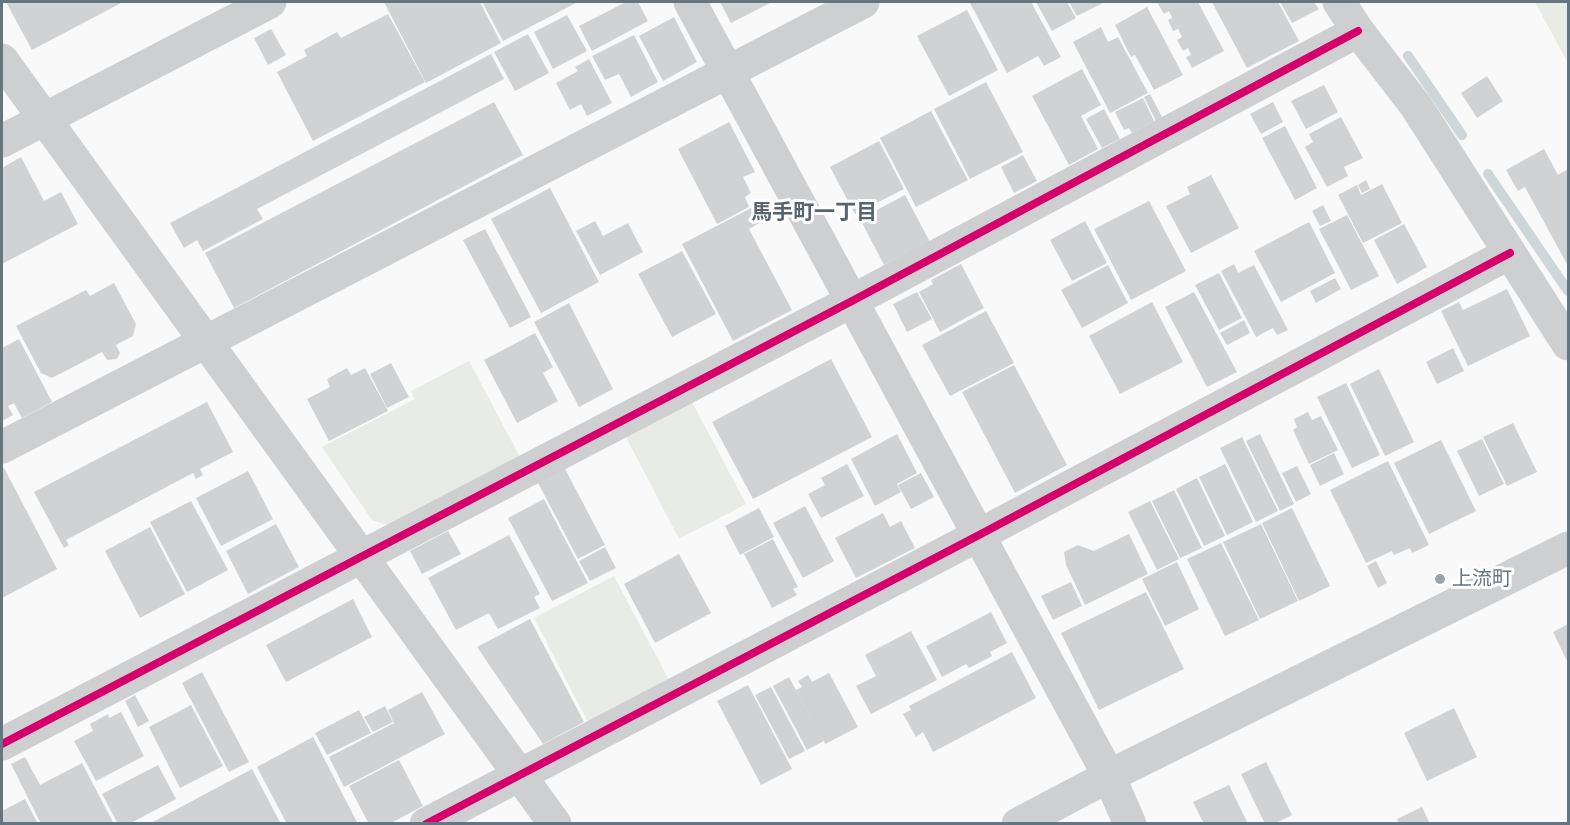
<!DOCTYPE html>
<meta charset="utf-8">
<style>
body{margin:0}
#map{position:relative;width:1570px;height:825px;overflow:hidden;background:#f9f9f9;font-family:Raleway,sans-serif}
canvas{display:block}
.frame{position:absolute;inset:0;border:3px solid #657683;pointer-events:none}
</style>
<div id="map">
<canvas width="1570" height="825"></canvas>
<div class="frame"></div>
</div>
<script>
const context = document.querySelector('canvas').getContext('2d');
context.lineJoin = 'round';
function fill(path, color) {
  context.fillStyle = color;
  context.fill(path, 'evenodd');
}
function strokePath(path, color, width, dash) {
  context.strokeStyle = color;
  context.lineWidth = width;
  context.lineCap = dash ? 'butt' : 'round';
  context.setLineDash(dash || []);
  context.stroke(path);
}
function drawText(font, color, halo, rows, align = 'center') {
  context.font = font + ' Raleway,"Noto Sans JP",sans-serif';
  context.lineWidth = 6;
  context.setLineDash([]);
  context.textBaseline = 'middle';
  context.strokeStyle = halo;
  context.fillStyle = color;
  for (const [text, x, y, turn = 0] of rows) {
    context.save();
    context.translate(x, y);
    context.rotate((+turn || 0) * Math.PI / 180);
    context.textAlign = isNaN(turn) ? turn : align;
    if (halo) context.strokeText(text, 0, 0);
    context.fillText(text, 0, 0);
    context.restore();
  }
}
const green = new Path2D(`
 M1535 2H1568V63Z
 M469 361 520 457 390 526 372 520 322 447 415 399 411 391Z
 M692 402 746 504 679 539 626 437Z
 M614 576 670 682 589 724 534 618Z`);
const stream = new Path2D(`
 M1408 56 1462 135
 M1488 174 1568 291`);
const building = new Path2D(`
 M6 2H123L32 50Z
 M384 2H480L501 43 426 83Z
 M482 2H578L503 41Z
 M626 2H638L648 21 592 51 579 26Z
 M720 2H772L731 23Z
 M972 2H1031L1061 57 1044 66 1038 56 1007 73 970 3Z
 M1036 2H1067L1076 18 1052 31Z
 M1069 2H1105L1077 16Z
 M1157 2H1198L1224 51 1192 68 1186 57 1191 55 1188 48 1183 51 1177 40 1182 37 1178 29 1173 31 1168 20 1172 18 1169 11 1164 14Z
 M1212 2H1278L1299 41 1247 68Z
 M1280 2H1314L1319 9 1292 23Z
 M1147 7 1183 75 1154 90 1135 55 1131 57 1115 25Z
 M967 10 998 70 949 96 917 36Z
 M388 14 425 82 313 141 277 72 307 56 304 50 337 32 341 38Z
 M567 15 587 51 553 69 534 32Z
 M674 17 697 62 663 81 639 36Z
 M1101 27 1108 42 1118 37 1148 93 1110 113 1073 42Z
 M271 29 286 55 268 65 254 38Z
 M528 34 549 73 515 91 494 52Z
 M634 35 658 82 631 97 619 74 605 80 592 56Z
 M491 54 504 79 257 209 263 219 203 251 197 240 184 248 170 223Z
 M589 59 612 103 587 116 581 104 570 110 556 83 578 71 575 67Z
 M1082 69 1101 105 1081 116 1098 149 1069 165 1032 96Z
 M1487 76 1503 101 1477 118 1461 93Z
 M986 82 1023 152 970 179 934 109Z
 M1324 85 1338 112 1306 129 1291 101Z
 M1150 94 1162 117 1156 121 1144 97Z
 M1143 98 1154 121 1132 133 1129 128 1124 130 1115 112Z
 M494 102 523 155 234 308 205 253Z
 M1273 102 1283 122 1261 134 1250 114Z
 M1104 109 1120 139 1102 148 1086 119Z
 M931 111 968 180 916 207 880 138Z
 M1341 117 1363 158 1344 167 1348 176 1327 187 1305 147 1313 142 1309 134Z
 M729 122 755 172 743 177 751 193 745 197 749 207 717 224 678 149Z
 M1285 126 1317 188 1295 200 1262 138Z
 M879 141 904 189 855 214 830 167Z
 M1544 149 1558 175 1568 169V266L1525 187 1518 191 1506 170Z
 M1023 155 1037 181 1014 193 1001 167Z
 M21 157 44 201 61 192 78 224 2 264V168Z
 M1211 175 1239 228 1191 253 1166 206 1190 194 1187 187Z
 M1366 180 1370 189 1362 193 1358 185Z
 M1382 184 1402 223 1363 243 1338 195 1357 185 1361 195Z
 M550 188 599 282 541 313 491 219Z
 M905 195 930 242 884 265 860 219Z
 M1149 201 1186 271 1131 300 1094 229Z
 M1323 205 1331 221 1320 226 1312 211Z
 M755 206 763 221 749 229 792 310 733 341 682 244Z
 M1347 215 1379 276 1351 290 1319 229Z
 M595 221 603 236 628 223 643 252 600 275 576 231Z
 M1085 221 1107 263 1072 281 1050 240Z
 M1309 222 1335 273 1281 302 1254 251Z
 M1404 224 1427 267 1397 284 1374 240Z
 M485 229 531 317 510 328 463 240Z
 M682 251 716 314 672 337 638 274Z
 M961 264 984 308 940 332 919 292 933 284 931 280Z
 M1234 264 1238 273 1254 265 1288 330 1277 335 1273 328 1256 337 1221 271Z
 M1108 265 1128 303 1082 328 1061 290Z
 M1219 273 1242 318 1219 330 1195 285Z
 M1335 278 1341 289 1316 303 1310 291Z
 M114 283 136 324 133 336 116 345 120 353 117 359 107 360 102 352 52 378 41 373 16 326 86 290 90 296Z
 M1507 289 1530 336 1468 366 1441 311 1459 302 1463 310Z
 M917 292 932 319 907 332 893 304Z
 M1194 292 1237 372 1207 387 1165 307Z
 M1152 302 1183 362 1120 394 1089 336Z
 M569 303 613 389 579 407 534 322Z
 M986 311 1014 363 950 396 922 345Z
 M1244 320 1250 333 1227 345 1220 333Z
 M535 333 553 367 543 373 558 401 517 423 484 360Z
 M19 339 52 402 22 418 14 403 8 406 13 415 2 421V348Z
 M1453 348 1464 371 1437 384 1426 362Z
 M831 359 872 437 753 499 712 422Z
 M391 363 409 397 387 408 370 374Z
 M1014 365 1067 465 1015 493 962 392Z
 M347 368 351 375 365 368 388 411 329 441 307 399 330 387 327 379Z
 M1379 369 1414 442 1385 456 1350 384Z
 M1346 383 1380 455 1352 468 1317 397Z
 M207 402 233 452 200 469 203 475 196 479 193 473 66 540 69 545 64 548 34 492Z
 M1308 412 1312 420 1321 416 1338 450 1309 464 1293 430 1297 427 1294 419Z
 M1513 423 1537 472 1507 486 1483 437Z
 M897 434 917 473 897 484 901 492 875 506 851 459Z
 M1260 434 1294 504 1280 511 1246 441Z
 M1242 437 1278 511 1256 522 1220 448Z
 M1482 439 1504 484 1479 496 1457 451Z
 M1441 440 1476 511 1429 534 1394 463Z
 M1334 453 1344 474 1320 486 1310 465Z
 M1388 461 1429 545 1412 553 1410 548 1394 555 1392 551 1366 563 1330 490Z
 M847 464 864 496 821 518 808 494 825 485 821 478Z
 M1225 464 1253 522 1227 535 1199 477Z
 M1297 466 1311 494 1296 502 1282 473Z
 M564 467 605 545 578 559 537 481Z
 M4 468 57 569 2 598V470Z
 M248 471 273 519 221 546 196 498Z
 M921 473 934 497 911 509 898 485Z
 M1197 478 1225 536 1204 546 1176 489Z
 M1174 490 1202 548 1180 558 1152 501Z
 M544 499 588 583 552 601 508 518Z
 M191 501 228 570 187 592 150 522Z
 M1150 501 1179 559 1157 570 1128 512Z
 M805 506 834 561 803 578 773 523Z
 M759 508 774 537 740 555 725 526Z
 M1292 508 1330 586 1299 601 1262 523Z
 M883 513 890 527 901 521 915 548 856 578 835 538Z
 M276 524 299 567 248 594 226 551Z
 M1261 524 1298 601 1260 619 1223 542Z
 M150 527 185 594 140 618 105 551Z
 M448 531 461 554 422 574 410 551Z
 M1129 534 1148 574 1085 605 1066 565 1064 552 1078 545 1094 551Z
 M509 535 540 594 534 597 540 608 498 629 489 613 456 630 428 578Z
 M773 539 798 587 793 589 797 595 772 608 744 554Z
 M1221 543 1259 620 1225 636 1187 559Z
 M605 547 616 568 590 581 579 561Z
 M679 554 711 613 655 643 624 584Z
 M1376 561 1387 583 1378 588 1367 566Z
 M1177 562 1199 609 1165 626 1142 579Z
 M1071 582 1082 606 1053 620 1041 596Z
 M1146 592 1184 669 1099 710 1061 633Z
 M353 599 372 637 286 682 266 645Z
 M991 612 1007 643 990 652 992 656 969 668 966 664 942 677 926 646Z
 M530 619 584 722 543 744 477 647Z
 M1568 624V663L1553 632Z
 M911 631 937 680 871 714 856 686 876 676 865 655Z
 M1012 652 1036 698 933 752 923 732 916 737 903 714 911 710 909 706Z
 M202 672 249 762 229 772 182 683Z
 M829 673 858 727 825 744 824 741 807 750 773 686 789 677 820 736 796 690 802 687 798 681 808 675 812 682Z
 M748 685 792 769 761 785 717 701Z
 M771 687 805 751 789 759 755 695Z
 M422 692 445 734 344 787 329 757 394 723 388 710Z
 M135 695 149 721 138 727 125 701Z
 M191 705 223 766 180 788 149 727Z
 M385 706 393 722 373 732 364 717Z
 M1454 708 1477 757 1427 781 1404 733Z
 M359 710 371 733 327 755 315 733Z
 M121 712 144 756 96 781 74 741 93 731 90 724 108 714 109 718Z
 M313 737 358 824H287L257 767Z
 M25 757 40 785 82 763 114 824H41L11 764Z
 M399 760 423 806 389 824H369L349 786Z
 M1266 762 1292 815 1274 824H1265L1241 774Z
 M158 765 176 799 129 824H118L102 794Z
 M252 769 281 824H149Z
 M1229 785 1248 824H1204L1193 802Z
 M25 799 38 824H2V811Z
 M1422 807 1430 824H1399L1397 819Z`);
const minor = new Path2D(`
 M690 2 1109 776 1130 824
 M1339 2 1358 31 1416 106 1568 344
 M2 60 555 824
 M2 141 270 2
 M2 447 863 2
 M2 744 852 301 1358 31
 M426 824 979 535 1510 253
 M1018 824 1109 776 1568 548`);
const cycleway = new Path2D(`
 M2 744 852 301 1358 31
 M426 824 979 535 1510 253`);
const markers = [
 [1440,579,6,"#99a4ac"]
];
const poiNames = [
 ["上流町",1452,579]
];
const neighbourhoodNames = [
 ["馬手町一丁目",814,213]
];
fill(green, '#e8ebe6');
strokePath(stream, '#ced6d9', 10);
fill(building, '#d0d2d3');
strokePath(minor, '#cecfd0', 33);
strokePath(cycleway, '#d6006c', 8);
for (const [x, y, r, color] of markers) {
  const dot = new Path2D();
  dot.arc(x, y, r, 0, 2 * Math.PI);
  context.fillStyle = color;
  context.fill(dot);
  strokePath(dot, '#fff', 2);
}
drawText('20px', '#657683', '#fff', poiNames, 'left');
drawText('bold 21px', '#57646e', '#fff', neighbourhoodNames);
</script>
